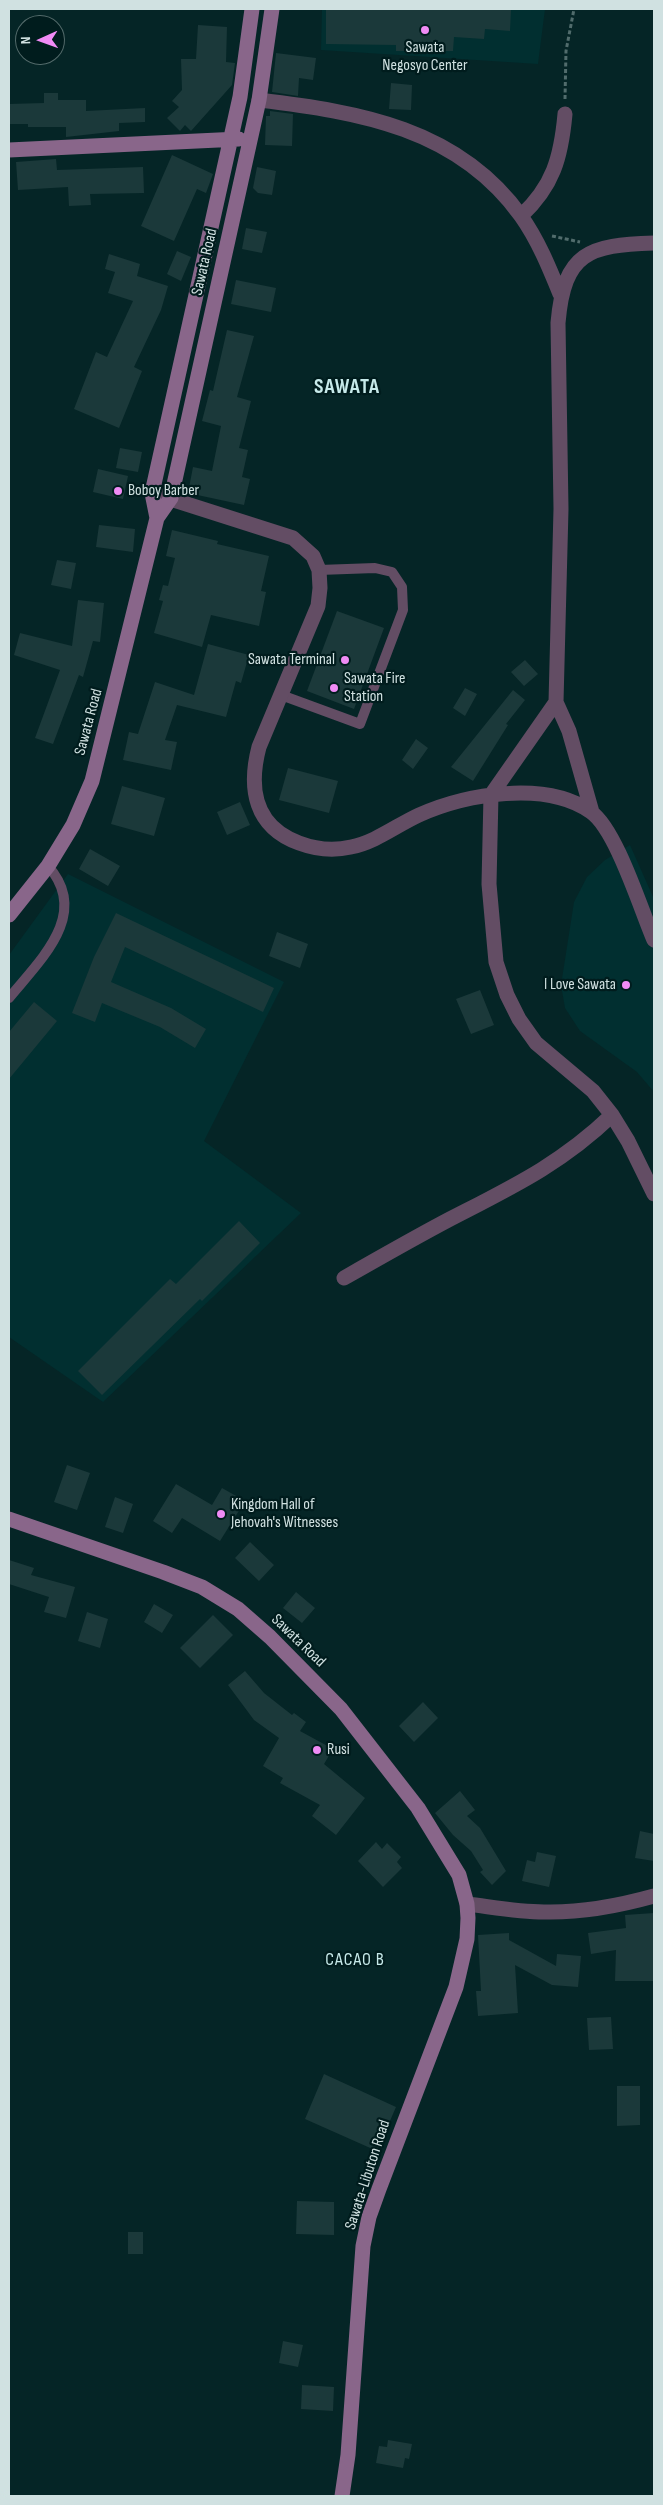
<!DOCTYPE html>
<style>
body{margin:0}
#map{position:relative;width:663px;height:2505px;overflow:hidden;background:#052526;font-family:"Sofia Sans Condensed",sans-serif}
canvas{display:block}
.frame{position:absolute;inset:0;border:10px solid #d0e1e1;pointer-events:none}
.north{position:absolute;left:15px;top:15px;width:50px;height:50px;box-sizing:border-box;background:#001c1d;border:1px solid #536b6b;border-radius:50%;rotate:268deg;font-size:14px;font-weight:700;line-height:20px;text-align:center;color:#d0e1e1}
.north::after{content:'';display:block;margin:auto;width:18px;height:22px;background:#f08bf5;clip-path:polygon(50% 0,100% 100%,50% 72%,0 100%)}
</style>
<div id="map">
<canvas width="663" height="2505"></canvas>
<div class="frame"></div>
<div class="north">N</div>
</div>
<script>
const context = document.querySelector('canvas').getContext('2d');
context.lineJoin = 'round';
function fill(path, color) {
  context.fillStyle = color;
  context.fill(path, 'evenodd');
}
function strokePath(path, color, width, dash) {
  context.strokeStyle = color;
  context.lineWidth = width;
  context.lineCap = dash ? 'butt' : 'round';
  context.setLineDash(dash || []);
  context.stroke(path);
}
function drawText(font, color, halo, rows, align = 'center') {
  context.font = font + ' "Sofia Sans Condensed",sans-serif';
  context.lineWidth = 4.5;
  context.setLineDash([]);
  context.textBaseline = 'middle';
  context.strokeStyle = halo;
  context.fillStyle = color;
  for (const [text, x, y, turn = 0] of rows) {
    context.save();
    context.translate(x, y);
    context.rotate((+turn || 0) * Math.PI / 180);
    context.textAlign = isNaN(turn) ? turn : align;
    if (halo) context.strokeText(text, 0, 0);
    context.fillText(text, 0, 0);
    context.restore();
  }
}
const built = new Path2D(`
 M322 9H545L538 64 321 50Z
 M630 845 654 899V1092L637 1072 580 1031 565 1008 561 985 574 902 587 877 605 860Z
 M68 874 284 982 204 1141 301 1213 103 1402 9 1337V955Z`);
const building = new Path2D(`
 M326 9H511L510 31 485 29 484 39 454 37 453 51H396V45L326 44Z
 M198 25 227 27 226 62 235 63 232 85 191 131 185 125 180 131 167 118 179 107 172 101 182 90 181 59H196Z
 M276 53 316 58 313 80 299 78 298 96 272 92Z
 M391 83 412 85 411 110 389 109Z
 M44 93H58V100H86V111L145 108V122L119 123V131L66 137V127H28V124H9V104L44 103Z
 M270 111 293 114 292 146 265 145 266 116H270Z
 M172 155 213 174 206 193 197 189 174 241 141 226Z
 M56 159 57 170 143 167 144 193 90 194 91 205 69 206 68 187 18 190 16 162Z
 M257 167 276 171 272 195 258 193 253 188Z
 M246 228 267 232 262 253 242 249Z
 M177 251 191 257 181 281 167 274Z
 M109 254 140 264 137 276 168 286 161 310 134 367 142 371 119 428 74 409 96 352 107 357 133 301 108 293 115 272 105 269Z
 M236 280 276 288 271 312 231 304Z
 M227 330 254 336 237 397 251 401 239 448 248 450 242 477 250 479 244 505 188 493 193 467 212 471 221 426 202 421 210 390 213 391Z
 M120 448 142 452 138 472 116 468Z
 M98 469 128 476 123 499 93 492Z
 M99 525 135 529 133 552 96 547Z
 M172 530 218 541 217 544 269 556 261 591 266 592 259 626 211 615 202 647 154 633 163 601 159 600 163 585 168 586 175 558 166 556Z
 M57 560 76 563 71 589 51 585Z
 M78 600 104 603 100 642 93 641 83 677 79 675 53 744 35 738 60 670 14 655 20 633 72 646Z
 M337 611 384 628 354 709 307 691Z
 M208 644 249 655 241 683 236 681 226 717 177 705 165 740 177 742 171 770 123 760 129 732 138 734 155 682 194 695Z
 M525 660 538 674 524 686 511 672Z
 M465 688 477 694 465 716 453 708Z
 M513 690 525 700 506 724 508 725 473 781 451 767Z
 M416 739 428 748 413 769 402 760Z
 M288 768 338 781 329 813 279 800Z
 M122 786 165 798 154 836 111 824Z
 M240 802 250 825 227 835 217 812Z
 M90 849 120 866 108 886 79 869Z
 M116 913 274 988 263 1012 125 947 111 982 171 1008 206 1029 195 1048 160 1027 102 1003 95 1022 72 1013 94 957Z
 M277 932 308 944 300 968 269 956Z
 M480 990 494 1025 471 1034 456 999Z
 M34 1002 57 1021 9 1079V1032Z
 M239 1221 260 1243 202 1301 200 1299 102 1395 78 1371 170 1279 176 1284Z
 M67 1465 90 1473 77 1510 54 1502Z
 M176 1484 212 1505 222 1488 245 1501 220 1541 182 1518 172 1533 153 1521Z
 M115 1497 133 1504 123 1533 105 1527Z
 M250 1542 274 1565 259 1581 235 1558Z
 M9 1560 34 1568 31 1575 75 1587 66 1618 44 1612 49 1597 9 1584Z
 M296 1592 315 1608 302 1623 283 1608Z
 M154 1604 173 1615 162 1633 144 1622Z
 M87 1612 108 1619 100 1648 78 1641Z
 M213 1615 233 1635 200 1668 180 1648Z
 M245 1671 264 1693 292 1715 294 1713 306 1722 300 1731 333 1749 324 1764 365 1798 336 1835 312 1816 320 1805 280 1783 283 1778 263 1766 279 1738 254 1720 228 1685Z
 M423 1702 438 1718 414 1742 399 1726Z
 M460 1791 475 1810 467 1816 480 1828 506 1871 492 1885 480 1872 483 1870 471 1851 453 1835 435 1813Z
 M640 1831 654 1834V1861L635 1858Z
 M376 1842 382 1849 387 1843 401 1857 397 1862 402 1868 383 1887 358 1861Z
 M537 1852 556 1856 549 1887 522 1881 527 1860 535 1862Z
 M654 1913V1981H615L616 1950 591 1954 588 1933 626 1928 625 1915Z
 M509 1933V1940L556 1966 557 1954 581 1956 578 1987 552 1985 515 1965 518 2013 478 2016 476 1991H481L478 1935Z
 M611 2017 613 2049 589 2050 587 2018Z
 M324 2074 396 2107 377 2151 305 2119Z
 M617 2086H640V2125L617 2126Z
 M297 2201 334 2202V2235L296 2234Z
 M128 2232H143V2254H128Z
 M283 2341 303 2345 298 2367 279 2363Z
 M302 2385 334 2387 333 2411 301 2409Z
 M388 2440 412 2444 409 2459 405 2458 403 2468 376 2463 379 2446 387 2447Z`);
const path = new Path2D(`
 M565 99 566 51 574 9
 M552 236 580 242`);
const lane = new Path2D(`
 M281 695 360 724 403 610 402 587 392 572 375 568 319 570
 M9 998C40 960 91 914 48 866`);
const street = new Path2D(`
 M259 100C359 112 458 128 521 216 538 240 549 267 560 294
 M521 216C553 186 561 158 565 114
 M152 493 293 538 313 556 319 570 320 588 318 606 259 747C248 789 255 827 299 843 315 849 334 851 351 847 376 842 397 825 419 815 466 794 546 780 591 812 616 829 641 910 654 940
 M556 702 491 795 489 884 496 962 507 995 519 1019 536 1043 593 1091 612 1115 628 1141 654 1194
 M592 812 569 731 556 702 561 509 558 323C564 252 589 245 654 243
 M344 1278C379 1258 414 1238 450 1219 512 1187 561 1164 612 1115
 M467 1904C492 1907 518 1912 544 1912 582 1913 618 1906 654 1896`);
const secondary = new Path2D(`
 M9 150 239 139
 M157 518 152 493 240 97 252 9
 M9 915 48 866 73 825 92 781 157 518 171 498 259 100 272 9
 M9 1519 163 1572 202 1587 238 1609 270 1637 341 1709 418 1808 459 1875 467 1904 468 1918 467 1939 456 1987 379 2189 369 2217 363 2246 348 2455 342 2496`);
const markers = [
 [425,30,5,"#f08bf5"],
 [118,491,5,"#f08bf5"],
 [345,660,5,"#f08bf5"],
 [334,688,5,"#f08bf5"],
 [626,985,5,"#f08bf5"],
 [221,1514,5,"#f08bf5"],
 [317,1750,5,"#f08bf5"]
];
const poiNames = [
 ["Sawata",425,48,"center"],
 ["Negosyo Center",425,66,"center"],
 ["Boboy Barber",128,491],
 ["Sawata Terminal",335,660,"right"],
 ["Sawata Fire",344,679],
 ["Station",344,697],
 ["I Love Sawata",616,985,"right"],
 ["Kingdom Hall of",231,1505],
 ["Jehovah's Witnesses",231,1523],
 ["Rusi",327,1750]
];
const streetNames = [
 ["Sawata Road",205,262,-77],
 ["Sawata Road",89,722,-75],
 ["Sawata Road",298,1641,44],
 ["Sawata-Libuton Road",368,2175,-72]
];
const neighbourhoodNames = [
 ["CACAO B",355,1960]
];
const districtNames = [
 ["SAWATA",347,388]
];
fill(built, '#012f30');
fill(building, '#1b393a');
strokePath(path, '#516c6c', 3, [4, 2.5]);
strokePath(lane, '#634d64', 10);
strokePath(street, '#634d64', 15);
strokePath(secondary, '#89668a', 15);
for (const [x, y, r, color] of markers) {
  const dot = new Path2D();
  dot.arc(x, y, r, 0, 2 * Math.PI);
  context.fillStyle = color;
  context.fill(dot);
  strokePath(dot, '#001c1d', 2);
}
drawText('16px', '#d0e1e1', '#001c1d', poiNames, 'left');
drawText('16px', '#d0e1e1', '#001c1d', streetNames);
context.letterSpacing = '1px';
drawText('18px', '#c7eaea', '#001c1d', neighbourhoodNames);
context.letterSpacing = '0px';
context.letterSpacing = '1px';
drawText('bold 21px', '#c7eaea', '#001c1d', districtNames);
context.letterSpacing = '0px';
</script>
